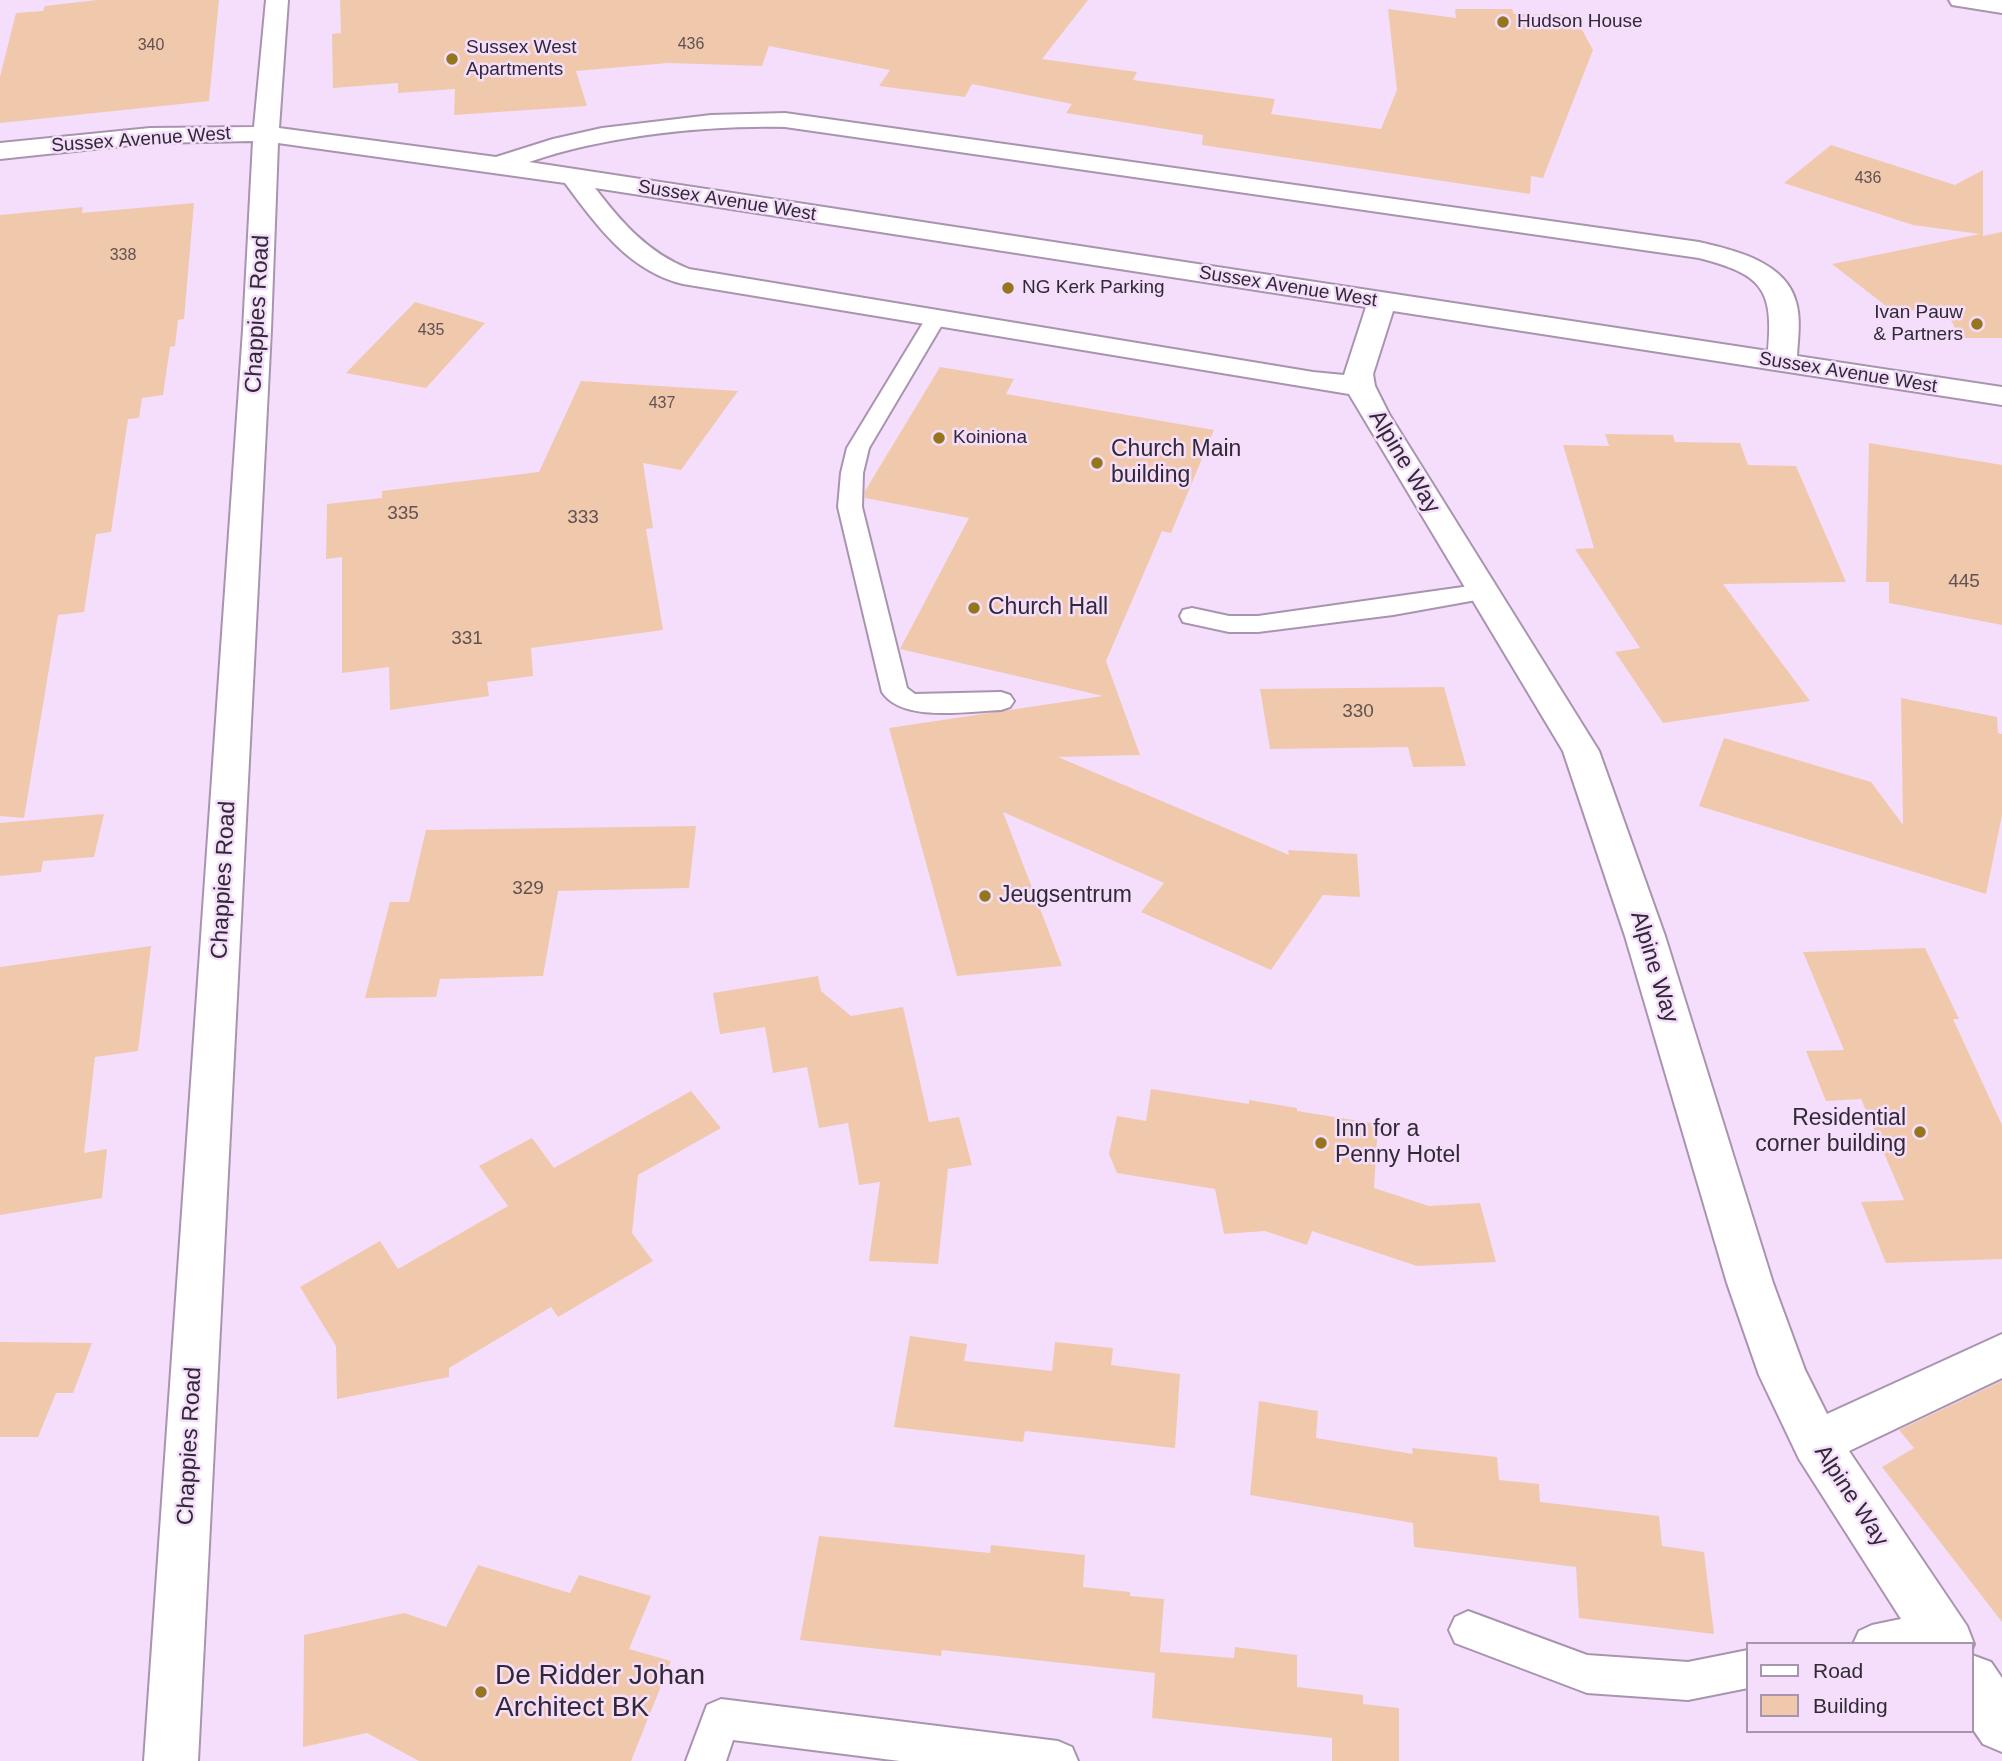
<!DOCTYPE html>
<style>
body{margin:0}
#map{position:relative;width:2002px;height:1761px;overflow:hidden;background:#f4defc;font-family:Helvetica,sans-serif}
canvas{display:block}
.legend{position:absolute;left:1746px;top:1642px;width:228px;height:91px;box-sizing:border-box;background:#f4defc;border:2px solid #a696ac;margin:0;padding:9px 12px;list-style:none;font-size:21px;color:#312934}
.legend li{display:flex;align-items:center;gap:14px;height:35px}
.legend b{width:35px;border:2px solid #a696ac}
</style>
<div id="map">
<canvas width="2002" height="1761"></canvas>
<ul class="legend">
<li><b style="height:9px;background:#fff"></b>Road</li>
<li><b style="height:19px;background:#f0c9ad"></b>Building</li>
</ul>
</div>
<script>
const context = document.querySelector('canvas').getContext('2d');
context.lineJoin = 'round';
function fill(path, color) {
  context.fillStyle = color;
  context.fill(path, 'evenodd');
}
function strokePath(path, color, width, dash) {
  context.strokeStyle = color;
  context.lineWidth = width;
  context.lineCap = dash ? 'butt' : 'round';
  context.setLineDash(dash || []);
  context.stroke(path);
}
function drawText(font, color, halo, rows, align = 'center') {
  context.font = font + ' Helvetica,sans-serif';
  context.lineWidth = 5;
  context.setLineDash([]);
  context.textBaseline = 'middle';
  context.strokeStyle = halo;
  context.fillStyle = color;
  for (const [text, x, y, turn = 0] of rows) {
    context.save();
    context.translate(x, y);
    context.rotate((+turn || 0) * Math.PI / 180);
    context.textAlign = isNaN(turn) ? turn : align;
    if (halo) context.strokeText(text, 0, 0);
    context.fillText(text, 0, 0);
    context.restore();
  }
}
const building = new Path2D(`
 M97 0H219L209 101 0 123V77L16 13 43 11 45 6Z
 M340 0H1088L1042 59 1137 72 1133 80 1275 99 1271 114 1381 129 1397 90 1388 9 1456 18 1455 9H1512L1514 14 1574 15 1593 50 1543 178 1531 176 1530 194 1202 145 1203 135 1066 113 1072 104 972 84 965 97 879 86 890 70 769 46 762 66 668 63 576 71 587 106 454 115 455 89 398 93V83L333 88 332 34 341 33Z
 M1831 145 1955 185 1983 170V236L2002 232V338H1960L1944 306 1895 313 1832 264 1980 234 1913 225 1784 183Z
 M194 203 184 319 178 320 175 346 170 347 163 395 142 398 139 418 128 419 111 532 96 534 84 612 58 615 24 818 0 816V215L83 207 82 213Z
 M415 302 485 323 426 388 346 373Z
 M940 367 1014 379 1006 394 1214 430 1171 533 1162 531 1106 661 1140 755 1058 757 1289 855 1288 850 1357 854 1360 897 1323 895 1271 970 1141 912 1164 883 1003 812 1062 966 957 976 889 728 1103 696 900 649 969 518 865 498V491Z
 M581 381 738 391 681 470 643 463 653 528 646 529 663 630 531 648 533 676 487 682 489 696 390 710 389 667 342 673V557L326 559 327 504 382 498V491L539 472Z
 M1605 434 1673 435 1675 442 1740 443 1748 465 1796 466 1846 582 1723 584 1810 701 1663 723 1615 652 1640 648 1575 549 1594 548 1563 445 1609 446Z
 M1869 443 2002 465V625L1889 603V582H1866Z
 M1444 687 1466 766 1413 767 1408 747 1270 749 1260 689Z
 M1901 698 1997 717 1998 733 2002 734V815L1986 894 1699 806 1724 738 1871 782 1903 825Z
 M104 814 94 857 43 861 41 872 0 876V823Z
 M696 826 689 888 558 891 543 976 440 979 436 997 365 998 390 902H409L426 830Z
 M151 946 138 1051 95 1057 84 1153 107 1149 102 1198 0 1215V967Z
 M1925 948 1959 1019H1953L2002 1125V1259L1886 1263 1861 1202 1904 1200 1861 1099 1826 1101 1806 1051 1844 1050 1803 952Z
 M818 976 821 991 851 1016 903 1007 929 1122 959 1117 972 1165 948 1169 938 1264 869 1261 880 1182 859 1185 848 1123 819 1128 807 1067 773 1073 765 1027 720 1034 713 993Z
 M1151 1089 1249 1104V1100L1297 1108V1111L1378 1124 1374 1188 1429 1206 1480 1203 1496 1262 1417 1266 1312 1231 1307 1245 1265 1231 1224 1234 1215 1189 1117 1173 1109 1154 1117 1116 1146 1121Z
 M691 1091 721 1128 638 1175 632 1233 653 1261 558 1317 551 1307 449 1368V1377L337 1399 336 1346 300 1287 380 1241 398 1269 508 1206 479 1166 532 1138 554 1168Z
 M910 1336 967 1344 964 1361 1052 1371 1055 1342 1113 1348 1111 1365 1180 1374 1175 1448 1025 1431 1023 1442 894 1427Z
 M0 1342 92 1343 73 1393H56L38 1437H0Z
 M2002 1381V1622L1882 1467 1914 1448 1899 1430Z
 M1259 1401 1318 1411 1316 1438 1413 1454 1412 1448 1497 1457 1499 1480 1539 1484 1540 1502 1659 1516 1662 1546 1704 1552 1714 1634 1579 1618 1576 1567 1414 1547 1413 1523 1250 1495Z
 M819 1536 990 1553 991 1545 1085 1555 1083 1587 1130 1592V1596L1164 1599 1160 1652 1234 1658 1235 1647 1297 1655V1687L1363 1695V1704L1399 1708V1761H1332V1738L1152 1718 1155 1673 942 1650 941 1656 800 1640Z
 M478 1565 570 1593 579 1575 651 1596 629 1649 671 1661 631 1761H419L367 1733 303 1747 304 1635 404 1613 446 1627Z`);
const service = new Path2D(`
 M936 312 943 314 946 318 869 448 863 473 862 507 907 688 915 694 1001 692 1010 695 1014 701 1010 707 1001 710C969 711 902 723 882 692L838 507 841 473 847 448 926 318 929 314Z
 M1484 584 1493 587 1496 592 1493 597 1393 615 1258 632H1229L1183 622 1180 616 1183 610 1192 608 1229 616H1258Z
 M1468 1611 1587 1655 1688 1662 1748 1650V1688L1688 1700 1587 1693 1455 1643 1449 1630 1455 1617Z
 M1939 1611 1952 1617 1958 1630 1951 1644H1853L1859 1631 1872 1625Z
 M721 1699 1058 1741 1072 1747 1078 1761H900L733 1740 726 1761H686L707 1705Z`);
const minor = new Path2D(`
 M266 0H288L279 128 496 157 553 139 602 128 711 115 785 113 1699 242C1734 250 1786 262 1796 302 1801 319 1798 338 1797 356L2002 387V405L1393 311 1373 374 1375 386 1389 414 1599 751 1665 936 1773 1283 1805 1370 1827 1414 2002 1334V1378L1849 1451 1967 1626 1974 1644 1972 1649V1644H1917L1799 1459 1759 1375 1727 1283 1625 936 1563 751 1349 394 683 284C629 271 597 226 565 183L278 143 271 330 198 1761H144L243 330 253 141 150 143 0 159V143L150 128 254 127ZM785 127 1699 258C1761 274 1774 288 1768 351L529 162C604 136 705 125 785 127ZM595 188 1366 307 1344 375 1313 372 689 269C648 253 621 222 595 188Z
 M1972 1655 1991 1662 2002 1678V1752L1983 1744 1972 1728Z`);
const primary = new Path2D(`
 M1949 0H2002V13L1952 5Z`);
const markers = [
 [1503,22,7,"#95761e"],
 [452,59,7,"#95761e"],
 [1008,288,7,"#95761e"],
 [1977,324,7,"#95761e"],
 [939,438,7,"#95761e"],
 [1097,463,7,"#95761e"],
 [974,608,7,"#95761e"],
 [985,896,7,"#95761e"],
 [1920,1132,7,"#95761e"],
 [1321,1143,7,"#95761e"],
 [481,1692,7,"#95761e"]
];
const farNumbernames = [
 ["436",691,45],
 ["340",151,46],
 ["436",1868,179],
 ["338",123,256],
 ["435",431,331],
 ["437",662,404]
];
const farPoinames = [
 ["Hudson House",1517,22],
 ["Sussex West",466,48],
 ["Apartments",466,70],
 ["NG Kerk Parking",1022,288],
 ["Ivan Pauw",1963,313,"right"],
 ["& Partners",1963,335,"right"],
 ["Koiniona",953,438]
];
const farStreetnames = [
 ["Sussex Avenue West",141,140,-4],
 ["Sussex Avenue West",727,201,9],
 ["Sussex Avenue West",1288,287,9],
 ["Sussex Avenue West",1848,373,9]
];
const numberNames = [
 ["335",403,514],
 ["333",583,518],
 ["445",1964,582],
 ["331",467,639],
 ["330",1358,712],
 ["329",528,889]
];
const streetNames = [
 ["Chappies Road",258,314,-87],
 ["Alpine Way",1404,462,59],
 ["Chappies Road",224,880,-87],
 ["Alpine Way",1654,967,73],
 ["Chappies Road",190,1446,-87],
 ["Alpine Way",1851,1496,57]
];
const poiNames = [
 ["Church Main",1111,450],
 ["building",1111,476],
 ["Church Hall",988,608],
 ["Jeugsentrum",999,896],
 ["Residential",1906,1119,"right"],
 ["corner building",1906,1145,"right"],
 ["Inn for a",1335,1130],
 ["Penny Hotel",1335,1156]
];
const nearPoinames = [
 ["De Ridder Johan",495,1676],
 ["Architect BK",495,1708]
];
fill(building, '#f0c9ad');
strokePath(service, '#a994b0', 4);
strokePath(minor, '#a994b0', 4);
strokePath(primary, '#a994b0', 4);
fill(service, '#fff');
fill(minor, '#fff');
fill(primary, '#fff');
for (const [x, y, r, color] of markers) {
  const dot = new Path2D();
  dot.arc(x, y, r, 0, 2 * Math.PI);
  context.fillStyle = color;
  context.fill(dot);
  strokePath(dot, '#f4defc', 2.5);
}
drawText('16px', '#615152', null, farNumbernames);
drawText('19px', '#312934', '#f4defc', farPoinames, 'left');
drawText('19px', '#312934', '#f4defc', farStreetnames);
drawText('19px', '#615152', null, numberNames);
drawText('23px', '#312934', '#f4defc', streetNames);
drawText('23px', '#312934', '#f4defc', poiNames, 'left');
drawText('28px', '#312934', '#f4defc', nearPoinames, 'left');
</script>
